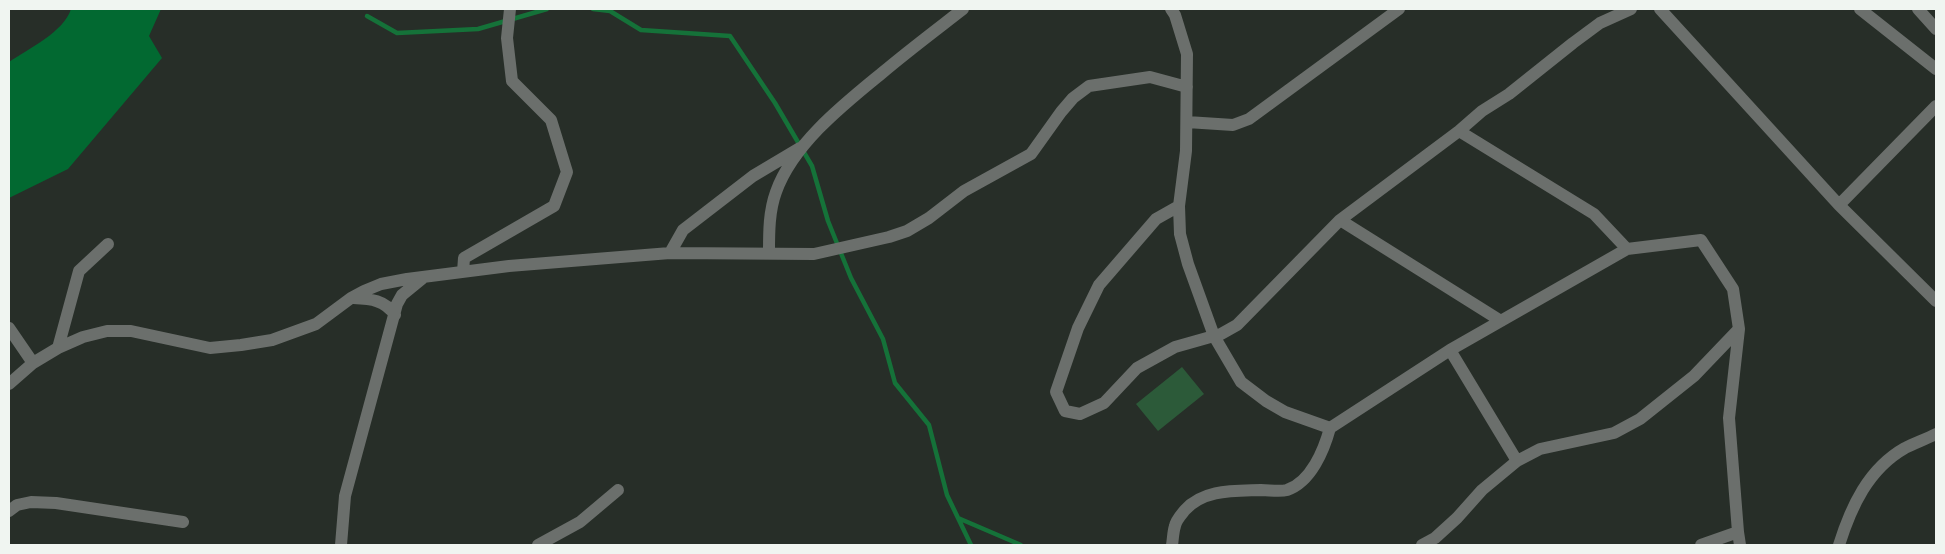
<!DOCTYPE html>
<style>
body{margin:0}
#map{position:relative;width:1945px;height:554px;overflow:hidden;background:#272e28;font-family:Cabin,sans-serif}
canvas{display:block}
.frame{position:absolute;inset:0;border:10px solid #f0f5f1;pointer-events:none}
</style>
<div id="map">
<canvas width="1945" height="554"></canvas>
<div class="frame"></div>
</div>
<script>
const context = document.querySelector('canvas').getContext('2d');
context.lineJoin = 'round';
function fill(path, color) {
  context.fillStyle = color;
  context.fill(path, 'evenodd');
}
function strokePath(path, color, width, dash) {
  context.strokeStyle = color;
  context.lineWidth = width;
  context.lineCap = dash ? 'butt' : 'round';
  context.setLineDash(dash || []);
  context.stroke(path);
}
const green = new Path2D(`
 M1182 367 1204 394 1158 431 1136 404Z`);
const forest = new Path2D(`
 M71 9H161L149 36 162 58 68 169 9 198V62C28 49 64 32 71 9Z`);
const stream = new Path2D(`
 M593 9 610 11 641 30 730 36 775 103 812 166 828 221 851 278 883 339 895 383 929 425 947 495 971 545
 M367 16 397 33 478 29 547 9
 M958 518 1021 545`);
const minor = new Path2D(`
 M1171 9 1175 15 1187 54 1186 151 1179 206 1180 234 1188 264 1214 336 1241 382 1266 401 1285 412 1330 428
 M1660 9 1839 205 1936 301
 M1860 9 1936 69
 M1918 9 1936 29
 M1187 122 1233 125 1249 119 1399 9
 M1459 131 1594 214 1627 249
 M1839 205 1936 106
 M1179 206 1156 219 1099 285 1078 328 1056 392 1065 411 1080 414 1104 403 1137 368 1175 347 1221 334 1237 325 1340 220 1459 131 1482 111 1509 94 1573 43 1600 23 1631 9
 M1340 220 1501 321
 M769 252C769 232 769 211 776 192 793 144 844 104 882 73 908 51 936 30 963 9
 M670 253 683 230 753 176 800 148
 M463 272 464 258 554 206 567 172 551 120 512 81 507 38 510 9
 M351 298C370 299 384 299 395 315
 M9 328 33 363
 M58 348 79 271 108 244
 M1450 350 1517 461
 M9 384 33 363 58 348 83 337 107 331H131L210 348 241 345 272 340 316 324 351 298 364 291 381 284 407 279 509 266 670 253 814 254 889 237 907 231 929 218 964 191 1031 154 1061 112 1073 98 1089 86 1150 77 1187 87
 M9 511 17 505 31 502 56 503 183 522
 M341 545 345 496 397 304 402 295 424 277
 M538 545 580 522 618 490
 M1172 545C1173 539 1173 532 1175 526 1176 520 1181 515 1185 510 1204 489 1234 491 1261 490 1269 490 1280 492 1287 490 1311 482 1324 450 1330 428L1450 350 1627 249 1701 240 1733 289 1739 329 1729 418 1738 532 1740 545
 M1422 545 1435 538 1457 518 1482 490 1517 461 1540 449 1614 433 1640 419 1694 376 1739 329
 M1701 545 1738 532
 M1839 545C1851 507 1868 469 1905 448 1915 443 1926 439 1936 434`);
fill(green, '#2c5a39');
fill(forest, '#026931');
strokePath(stream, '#157239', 4.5);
strokePath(minor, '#6b6f6c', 12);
</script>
